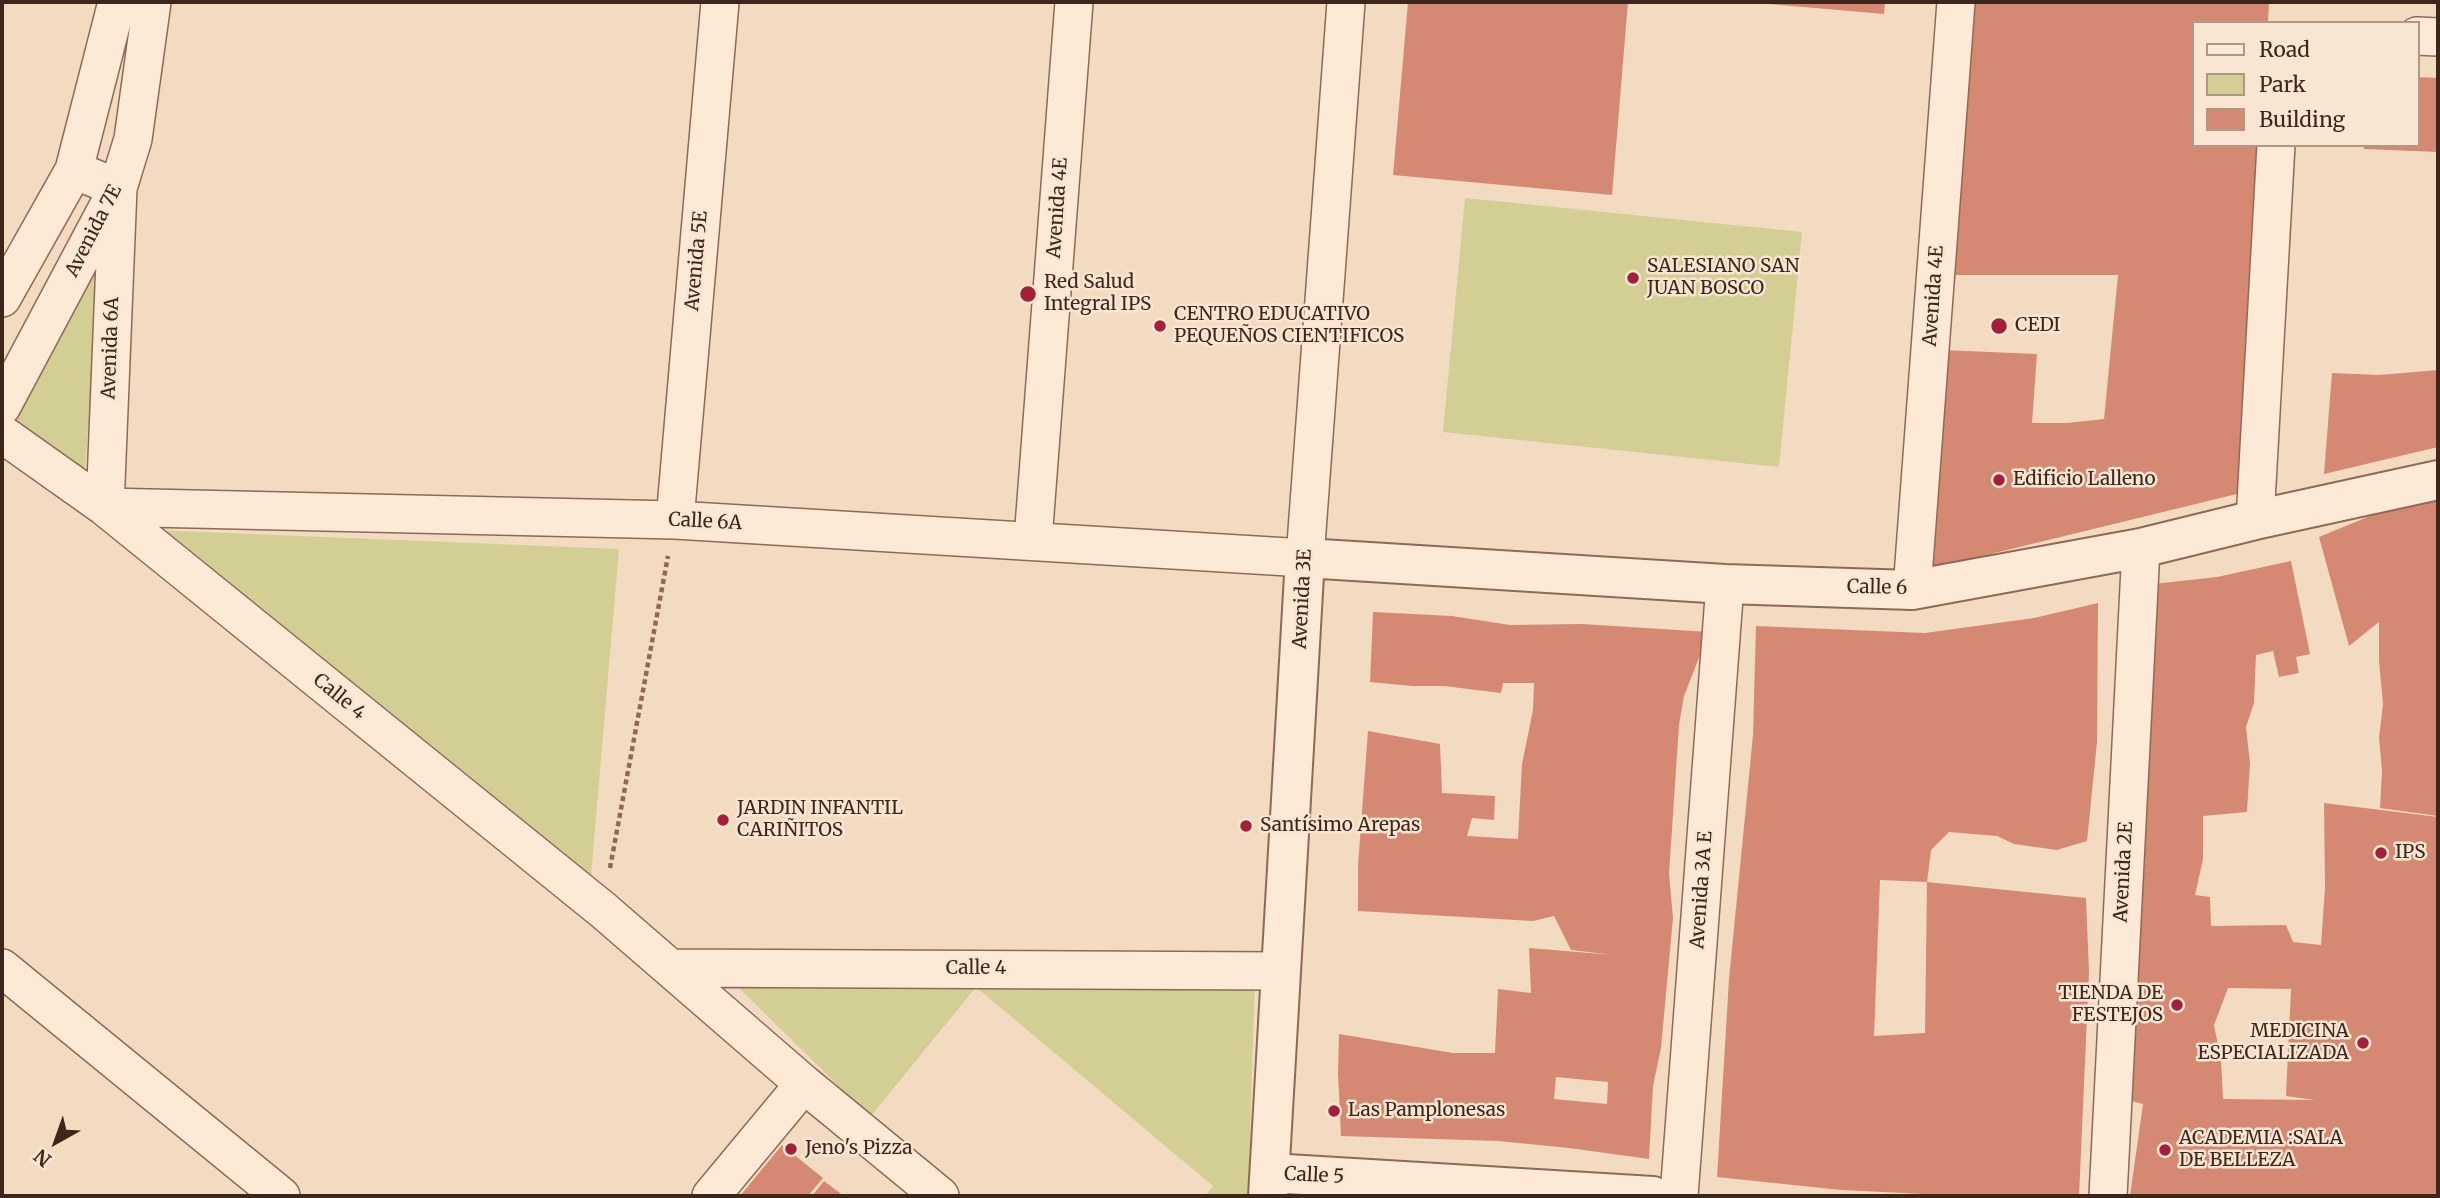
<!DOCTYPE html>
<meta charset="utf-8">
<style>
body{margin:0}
#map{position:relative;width:2440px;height:1198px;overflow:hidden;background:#f3dbc1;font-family:Merriweather,serif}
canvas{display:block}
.frame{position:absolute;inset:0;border:4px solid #3d261c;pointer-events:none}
.legend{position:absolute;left:2192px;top:21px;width:228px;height:126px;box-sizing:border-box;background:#f9e6d2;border:2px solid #ae9989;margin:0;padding:9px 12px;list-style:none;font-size:21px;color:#3d261c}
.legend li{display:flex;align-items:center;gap:14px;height:35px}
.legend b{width:35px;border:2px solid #ae9989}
.north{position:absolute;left:21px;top:1107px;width:70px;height:70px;-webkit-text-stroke:5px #f9e6d2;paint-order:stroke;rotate:220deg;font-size:19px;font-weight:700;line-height:28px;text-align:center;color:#3d261c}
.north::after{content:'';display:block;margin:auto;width:24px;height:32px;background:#3d261c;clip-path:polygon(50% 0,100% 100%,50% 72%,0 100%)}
</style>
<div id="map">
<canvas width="2440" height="1198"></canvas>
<div class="frame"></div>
<ul class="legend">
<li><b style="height:9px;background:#fce9d6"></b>Road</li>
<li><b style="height:19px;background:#d3ce94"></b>Park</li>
<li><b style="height:19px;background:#d58973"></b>Building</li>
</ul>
<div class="north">N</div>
</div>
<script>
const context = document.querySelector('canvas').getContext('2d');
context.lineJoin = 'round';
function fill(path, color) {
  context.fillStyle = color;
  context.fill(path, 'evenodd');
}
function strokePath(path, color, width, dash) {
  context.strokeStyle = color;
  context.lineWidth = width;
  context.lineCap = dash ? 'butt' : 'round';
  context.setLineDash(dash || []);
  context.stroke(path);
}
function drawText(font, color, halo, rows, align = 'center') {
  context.font = font + ' Merriweather,serif';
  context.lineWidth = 5;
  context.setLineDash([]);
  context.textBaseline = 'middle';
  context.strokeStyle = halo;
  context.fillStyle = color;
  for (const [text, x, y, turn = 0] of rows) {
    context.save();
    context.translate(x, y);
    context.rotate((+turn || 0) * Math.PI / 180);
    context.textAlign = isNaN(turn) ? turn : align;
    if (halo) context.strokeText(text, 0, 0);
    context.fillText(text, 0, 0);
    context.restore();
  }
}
const green = new Path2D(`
 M1465 198 1802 232 1779 467 1443 432Z
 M100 264 85 471 12 418Z
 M153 530 619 549 590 887Z
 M1255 979 1248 1196H1205L1213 1186 976 987 870 1117 737 986Z`);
const building = new Path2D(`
 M1408 2H1628L1612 195 1393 175Z
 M1769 2H1885L1884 14 1769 4Z
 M1965 2H2269L2268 23H2193V145H2262L2241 493 1925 570 1942 350 2037 354 2032 423H2067L2104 419 2118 275H1947Z
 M2417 77 2438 78V152L2364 149V145H2417Z
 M2438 370V447L2324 474 2332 373 2379 375Z
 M2438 494V816L2380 808 2382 771 2379 738 2383 704 2379 661V622L2349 646 2319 537 2421 495Z
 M2291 561 2310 654 2296 657 2299 673 2279 677 2273 651 2256 655 2254 703 2246 727 2250 763 2247 812 2203 816V859L2195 895 2210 897 2211 926 2286 925 2293 942 2321 945 2325 888 2324 803 2438 817V1196H2130L2143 1104 2123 1099 2144 585 2217 577ZM2228 988 2291 989 2286 1096 2315 1100 2223 1099 2221 1060 2214 1025Z
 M2098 603 2097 742 2087 841 2057 850 2014 844 1997 836 1949 832 1931 850 1927 882 1880 880 1874 1036 1925 1033 1927 882 2086 898 2089 972 2079 1196H1966L1841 1190 1717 1177 1729 979 1753 735 1756 626 1925 633 2034 618Z
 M1373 612 1452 616 1510 625 1582 624 1709 632 1684 696 1679 725 1669 874 1673 918 1661 1048 1653 1086 1649 1159 1569 1148 1498 1141 1341 1136 1338 1073 1339 1034 1453 1053H1495L1498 989 1531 993 1529 948 1614 955 1571 950 1554 916 1533 921 1358 911V865L1368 731 1440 744 1442 793 1495 796 1494 820 1472 818 1467 836 1518 839 1522 764 1533 710 1534 683H1503L1501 693 1444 686H1412L1370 682ZM1556 1077 1608 1082 1607 1104 1554 1099Z
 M782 1145 823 1178 808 1196H740Z
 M824 1181 844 1196H812Z`);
const path = new Path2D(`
 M610 868 668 556`);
const minor = new Path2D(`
 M2417 36 2438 37
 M74 170 118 188 105 507
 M2 298 74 170 117 2
 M2 406 118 188 133 139 152 2
 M2 434 105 507 603 910 804 1084 940 1196
 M105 507 675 520 1305 558 1346 2
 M675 520 720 2
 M2255 520 2276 145
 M1033 540 1074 2
 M1912 590 1956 2
 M2 968 281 1196
 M670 968 1281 971
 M711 1196 804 1084
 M1679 1196 1725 584
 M2108 1196 2141 548`);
const tertiary = new Path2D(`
 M1270 1173 1653 1196
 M1268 1196 1305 558 1725 584 1912 590 2141 548 2255 520 2438 480`);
const markers = [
 [1633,278,7,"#a51f3a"],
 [1028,294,9,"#a51f3a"],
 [1160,326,7,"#a51f3a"],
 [1999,326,9,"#a51f3a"],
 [1999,480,7,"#a51f3a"],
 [723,820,7,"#a51f3a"],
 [1246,826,7,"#a51f3a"],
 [2381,853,7,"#a51f3a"],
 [2177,1005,7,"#a51f3a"],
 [2363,1043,7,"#a51f3a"],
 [1334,1111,7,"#a51f3a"],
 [791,1149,7,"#a51f3a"],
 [2165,1150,7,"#a51f3a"]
];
const streetNames = [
 ["Avenida 4E",1058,208,-86],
 ["Avenida 7E",94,231,-63],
 ["Avenida 5E",697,261,-85],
 ["Avenida 4E",1934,296,-86],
 ["Avenida 6A",111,348,-88],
 ["Calle 6A",705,522,3],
 ["Calle 6",1877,588,1],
 ["Avenida 3E",1303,599,-87],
 ["Calle 4",339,697,39],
 ["Avenida 2E",2124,872,-87],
 ["Avenida 3A E",1702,890,-86],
 ["Calle 4",976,969],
 ["Calle 5",1314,1176,3]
];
const poiNames = [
 ["SALESIANO SAN",1647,267],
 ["JUAN BOSCO",1647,289],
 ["Red Salud",1044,283],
 ["Integral IPS",1044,305],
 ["CENTRO EDUCATIVO",1174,315],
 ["PEQUEÑOS CIENTIFICOS",1174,337],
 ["CEDI",2015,326],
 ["Edificio Lalleno",2013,480],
 ["JARDIN INFANTIL",737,809],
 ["CARIÑITOS",737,831],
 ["Santísimo Arepas",1260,826],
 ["IPS",2395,853],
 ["TIENDA DE",2163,994,"right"],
 ["FESTEJOS",2163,1016,"right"],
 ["MEDICINA",2349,1032,"right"],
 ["ESPECIALIZADA",2349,1054,"right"],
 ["Las Pamplonesas",1348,1111],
 ["ACADEMIA :SALA",2179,1139],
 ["DE BELLEZA",2179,1161],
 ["Jeno's Pizza",805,1149]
];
fill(green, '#d3ce94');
fill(building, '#d58973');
strokePath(minor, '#8f6956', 40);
strokePath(tertiary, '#8f6956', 42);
strokePath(path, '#8f6956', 4.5, [5, 3.5]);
strokePath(minor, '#fce9d6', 37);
strokePath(tertiary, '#fce9d6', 38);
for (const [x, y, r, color] of markers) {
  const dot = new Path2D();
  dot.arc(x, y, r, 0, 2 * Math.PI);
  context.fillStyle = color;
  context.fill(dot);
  strokePath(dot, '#f9e6d2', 2.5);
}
drawText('19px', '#3d261c', '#f9e6d2', streetNames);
drawText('19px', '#3d261c', '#f9e6d2', poiNames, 'left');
</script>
